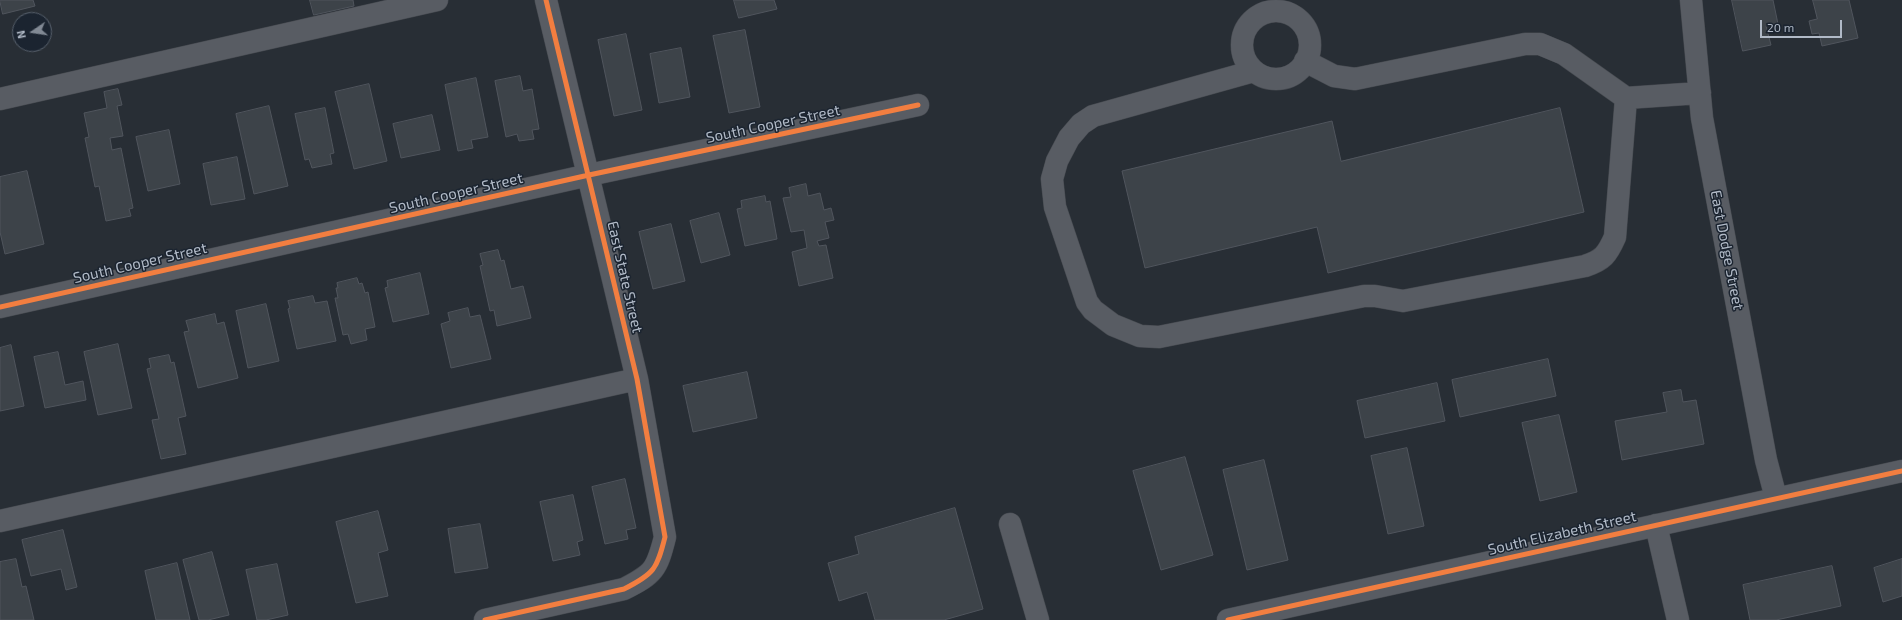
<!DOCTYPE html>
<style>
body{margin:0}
#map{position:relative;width:1902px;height:620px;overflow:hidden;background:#282e35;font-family:"Exo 2",sans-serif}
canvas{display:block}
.north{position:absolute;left:12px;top:12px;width:40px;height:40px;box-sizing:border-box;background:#1b2430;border:1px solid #57606c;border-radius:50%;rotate:257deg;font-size:11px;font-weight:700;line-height:16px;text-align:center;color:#b1bac7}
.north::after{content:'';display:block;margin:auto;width:14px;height:18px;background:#818994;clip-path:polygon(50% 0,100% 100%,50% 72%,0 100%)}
.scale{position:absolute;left:1760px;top:20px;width:82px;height:18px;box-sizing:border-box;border:2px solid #b1bac7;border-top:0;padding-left:5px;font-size:12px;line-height:14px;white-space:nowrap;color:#b1bac7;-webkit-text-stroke:3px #1b2430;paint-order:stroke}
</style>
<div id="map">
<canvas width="1902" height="620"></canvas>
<div class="north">N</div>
<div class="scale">20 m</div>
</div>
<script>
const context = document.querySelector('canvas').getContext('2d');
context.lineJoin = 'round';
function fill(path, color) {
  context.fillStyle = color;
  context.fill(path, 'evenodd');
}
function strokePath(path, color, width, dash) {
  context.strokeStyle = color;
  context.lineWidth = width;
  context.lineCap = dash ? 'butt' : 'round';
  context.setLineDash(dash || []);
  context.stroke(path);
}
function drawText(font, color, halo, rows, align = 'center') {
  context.font = font + ' "Exo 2",sans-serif';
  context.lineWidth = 3;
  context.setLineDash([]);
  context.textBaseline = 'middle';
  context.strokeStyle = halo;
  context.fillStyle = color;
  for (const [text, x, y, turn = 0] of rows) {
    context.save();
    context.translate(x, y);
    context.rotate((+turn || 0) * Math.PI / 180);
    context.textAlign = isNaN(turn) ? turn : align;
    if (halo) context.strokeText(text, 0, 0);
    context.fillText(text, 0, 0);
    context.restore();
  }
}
const building = new Path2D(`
 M0 0H33L35 6 3 14Z
 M310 0H353L354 6 314 15Z
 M734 0H774L777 9 739 18Z
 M1732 0H1773L1778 24 1766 26 1771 45 1743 51Z
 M1813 0H1849L1858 38 1822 46 1819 33 1812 34 1809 21 1817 19Z
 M745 30 760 107 729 113 713 36Z
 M626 34 642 110 614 116 598 40Z
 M681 48 690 97 659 103 650 54Z
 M520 76 523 91 532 89 539 129 532 130 534 139 519 141 517 134 506 137 495 81Z
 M476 78 488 137 471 140 473 148 458 151 445 85Z
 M369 84 387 161 354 169 335 92Z
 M118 89 122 105 117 106 123 136 110 138 112 150 121 148 133 208 129 209 131 216 106 221 99 186 95 187 85 138 89 137 84 113 107 108 104 92Z
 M269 106 288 186 254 194 236 114Z
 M325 108 334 153 330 154 332 164 312 168 309 159 305 160 295 114Z
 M1560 108 1584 212 1328 273 1317 227 1145 268 1122 171 1332 121 1341 161Z
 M432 115 440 150 401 158 393 124Z
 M169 130 180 184 148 191 136 137Z
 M237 157 245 199 211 205 203 164Z
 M27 171 44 244 5 254 0 232V177Z
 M806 184 808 196 820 193 824 210 831 208 834 220 825 222 829 238 817 241 819 246 826 245 833 278 799 286 792 252 807 248 804 230 791 232 783 198 791 197 789 188Z
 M765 196 766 202 770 201 777 239 745 246 737 209 742 208 741 201Z
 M719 213 730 255 701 263 690 221Z
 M671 224 685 281 653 289 639 232Z
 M498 250 501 261 504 260 511 289 523 286 531 318 497 326 494 310 490 311 480 266 483 265 480 254Z
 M420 273 429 314 393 322 385 288 388 287 387 281Z
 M357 278 359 284 362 283 365 293 368 292 375 327 365 329 367 340 351 344 348 334 343 335 335 298H338L336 288H338L337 283Z
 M313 296 315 303 327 301 336 341 297 349 288 309 290 308 288 301Z
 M266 304 279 361 248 368 236 311Z
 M468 308 470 317 480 315 491 359 451 368 441 324 450 321 448 313Z
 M215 314 217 324 224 322 238 378 198 388 184 332 189 331 186 321Z
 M118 344 132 408 98 415 84 352Z
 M11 345 24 406 0 411V348Z
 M58 352 65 385 83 381 86 400 45 408 34 357Z
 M169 355 171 363 174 362 186 416 178 418 186 454 161 459 152 420 159 419 147 369 151 368 149 359Z
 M1548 359 1556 396 1460 417 1452 380Z
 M747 372 757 418 693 432 683 386Z
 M1437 383 1445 421 1365 438 1357 401Z
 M1681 390 1683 402 1696 400 1704 444 1622 460 1615 421 1667 412 1663 393Z
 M1559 415 1577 492 1540 501 1522 423Z
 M1407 448 1424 526 1388 534 1371 456Z
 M1185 457 1213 555 1161 570 1133 471Z
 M1264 460 1288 560 1247 570 1223 470Z
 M625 479 636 528 626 530 628 539 605 544 592 487Z
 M573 495 583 540 577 542 580 555 553 561 540 502Z
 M955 508 983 609 944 620H875L867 592 839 601 828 563 859 554 855 537Z
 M378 511 388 550 378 553 388 596 356 603 336 522Z
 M480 524 488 568 455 573 448 529Z
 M63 530 77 587 66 590 61 569 31 576 22 540Z
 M212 552 229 615 208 620H199L183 560Z
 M16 559 22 587 26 586 34 620H0V562Z
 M1902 559V596L1883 602 1874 568Z
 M177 563 190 620H156L145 571Z
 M277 564 288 615 266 620H257L246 570Z
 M1832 566 1841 606 1776 620H1750L1743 585Z`);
const minor = new Path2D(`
 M1691 0 1702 118 1766 460 1776 498
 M1242 45a34 34 0 1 1 68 0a34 34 0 1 1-68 0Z
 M1305 61 1334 76 1355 79 1525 44H1540L1564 54 1626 98 1700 93
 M1254 71 1093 116 1081 124 1069 138 1057 161 1052 179 1055 207 1087 302 1093 310 1113 325 1140 336 1159 337 1364 296H1375L1403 301 1585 266C1603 260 1607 255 1615 237L1626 98
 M0 99 437 0
 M0 307 589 175 918 105
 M0 521 637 379
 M1010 524 1038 620
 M1656 525 1678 620
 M485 620 624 589C654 574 657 569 665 537L637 379 546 0
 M1228 620 1902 471`);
const cycleway = new Path2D(`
 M0 307 589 175 918 105
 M485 620 624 589C654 574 657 569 665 537L637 379 546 0
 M1228 620 1902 471`);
const streetNames = [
 ["South Cooper Street",773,124,-12],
 ["South Cooper Street",456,193,-13],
 ["East Dodge Street",1727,250,79],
 ["South Cooper Street",140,263,-13],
 ["East State Street",625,277,77],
 ["South Elizabeth Street",1562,533,-13]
];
fill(building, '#3d4349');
strokePath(building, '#50555d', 1);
strokePath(minor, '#464a50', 23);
strokePath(minor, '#585c63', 22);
strokePath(cycleway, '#f27e40', 5);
drawText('15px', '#b1bac7', '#1b2430', streetNames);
</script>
